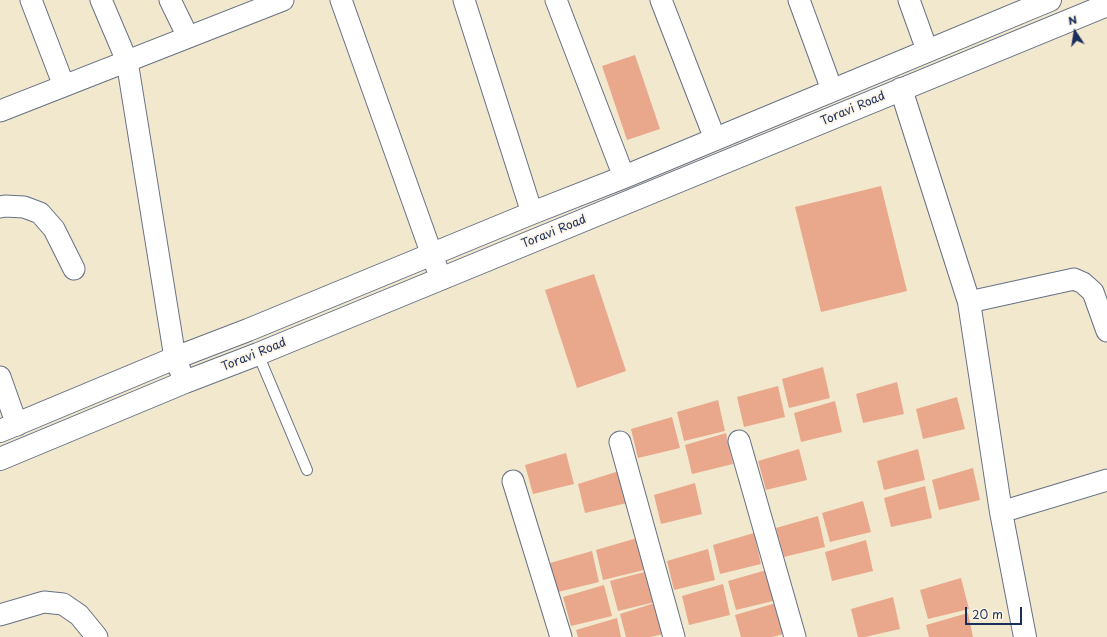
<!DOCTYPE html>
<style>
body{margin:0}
#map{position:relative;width:1107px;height:637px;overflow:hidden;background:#f2e8cd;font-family:"Playpen Sans",sans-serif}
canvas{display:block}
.north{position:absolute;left:1055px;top:12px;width:40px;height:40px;-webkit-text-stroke:3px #fcf5e5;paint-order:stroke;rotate:348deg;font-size:11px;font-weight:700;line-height:16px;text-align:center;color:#1b2f5e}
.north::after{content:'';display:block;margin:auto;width:14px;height:18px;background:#1b2f5e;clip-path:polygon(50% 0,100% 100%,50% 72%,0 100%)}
.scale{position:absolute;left:965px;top:607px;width:57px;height:18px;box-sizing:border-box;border:2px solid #1b2f5e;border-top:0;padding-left:5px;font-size:12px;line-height:14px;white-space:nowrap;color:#1b2f5e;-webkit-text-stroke:3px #fcf5e5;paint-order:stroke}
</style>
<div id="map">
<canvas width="1107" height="637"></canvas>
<div class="north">N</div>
<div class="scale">20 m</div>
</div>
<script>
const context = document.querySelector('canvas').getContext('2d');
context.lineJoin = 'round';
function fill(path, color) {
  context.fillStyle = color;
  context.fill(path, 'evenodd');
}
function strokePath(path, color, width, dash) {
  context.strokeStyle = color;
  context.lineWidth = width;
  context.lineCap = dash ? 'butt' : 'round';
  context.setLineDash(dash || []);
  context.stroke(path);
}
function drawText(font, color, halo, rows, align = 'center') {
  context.font = font + ' "Playpen Sans",sans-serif';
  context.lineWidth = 3.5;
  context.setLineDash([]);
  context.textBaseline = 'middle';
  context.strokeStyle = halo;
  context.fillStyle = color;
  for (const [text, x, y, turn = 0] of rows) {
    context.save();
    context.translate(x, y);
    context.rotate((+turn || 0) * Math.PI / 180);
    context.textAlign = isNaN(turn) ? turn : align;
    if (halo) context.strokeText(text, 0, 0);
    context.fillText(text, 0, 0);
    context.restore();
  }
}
const building = new Path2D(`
 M635 55 660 129 627 140 602 66Z
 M881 186 907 291 821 312 795 207Z
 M594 274 626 371 577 388 545 290Z
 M823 367 830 398 789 408 782 379Z
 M897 382 904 414 863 423 856 394Z
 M778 386 785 417 744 427 737 397Z
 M957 397 965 429 923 439 916 409Z
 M718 400 725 431 684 441 677 412Z
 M835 401 842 432 801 442 794 413Z
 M672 417 680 448 638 458 631 429Z
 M726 433 733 464 692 474 685 445Z
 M799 449 807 480 766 490 758 461Z
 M918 449 925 480 884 490 877 461Z
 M566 453 574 484 533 494 525 465Z
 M973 468 980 500 939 510 932 480Z
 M619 471 627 503 585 513 578 484Z
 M695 483 702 514 661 524 654 495Z
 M925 486 932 518 891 527 884 498Z
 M863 501 871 532 830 542 822 513Z
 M818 516 825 547 784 557 776 528Z
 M754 533 761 564 720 574 713 545Z
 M637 538 644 570 603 580 596 550Z
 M866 540 873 571 832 581 825 552Z
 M708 549 715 580 674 590 667 561Z
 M592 551 599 582 558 592 550 563Z
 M770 569 777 600 736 610 728 581Z
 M652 570 659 601 618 611 610 581Z
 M961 578 969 609 928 619 920 590Z
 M723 584 730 615 689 625 682 596Z
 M604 585 612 616 571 626 563 597Z
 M893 597 900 629 865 637H858L851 609Z
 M661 601 668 633 650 637H626L620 614Z
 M776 603 784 634 772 637H741L735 615Z
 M968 613 973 637H929L926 625Z
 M617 618 621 637H578L576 630Z`);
const service = new Path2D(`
 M258 354 307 470`);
const minor = new Path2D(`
 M31 0 64 86
 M101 0 127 61 175 358 185 382
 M170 0 188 37
 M341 0 432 255 441 279
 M464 0 532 213
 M556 0 624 177
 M661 0 715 139
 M799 0 832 90
 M909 0 927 50
 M0 111 283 0
 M0 207 5 206 24 207 40 213 54 229 74 269
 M969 302 1074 279 1083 283 1093 292 1107 331
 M0 377 17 425
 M739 441 795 637
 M620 442 674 637
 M513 481 561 637
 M1001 512 1107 480
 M0 615 44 602 63 604 79 615 97 637`);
const tertiary = new Path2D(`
 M901 89 969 302 1001 512 1025 637`);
const trunk = new Path2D(`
 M0 431 175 358 248 330 532 213 624 177 1050 0
 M0 459 185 382 258 354 1107 5`);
const streetNames = [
 ["Toravi Road",853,109,-23],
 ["Toravi Road",554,232,-22],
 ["Toravi Road",254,355,-22]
];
fill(building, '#e9a88b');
strokePath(service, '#667085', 12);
strokePath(minor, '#667085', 23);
strokePath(tertiary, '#667085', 24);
strokePath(trunk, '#667085', 24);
strokePath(service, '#fff', 10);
strokePath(minor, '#fff', 21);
strokePath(tertiary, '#fff', 22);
strokePath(trunk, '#fff', 22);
drawText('12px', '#1b2f5e', '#fcf5e5', streetNames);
</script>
